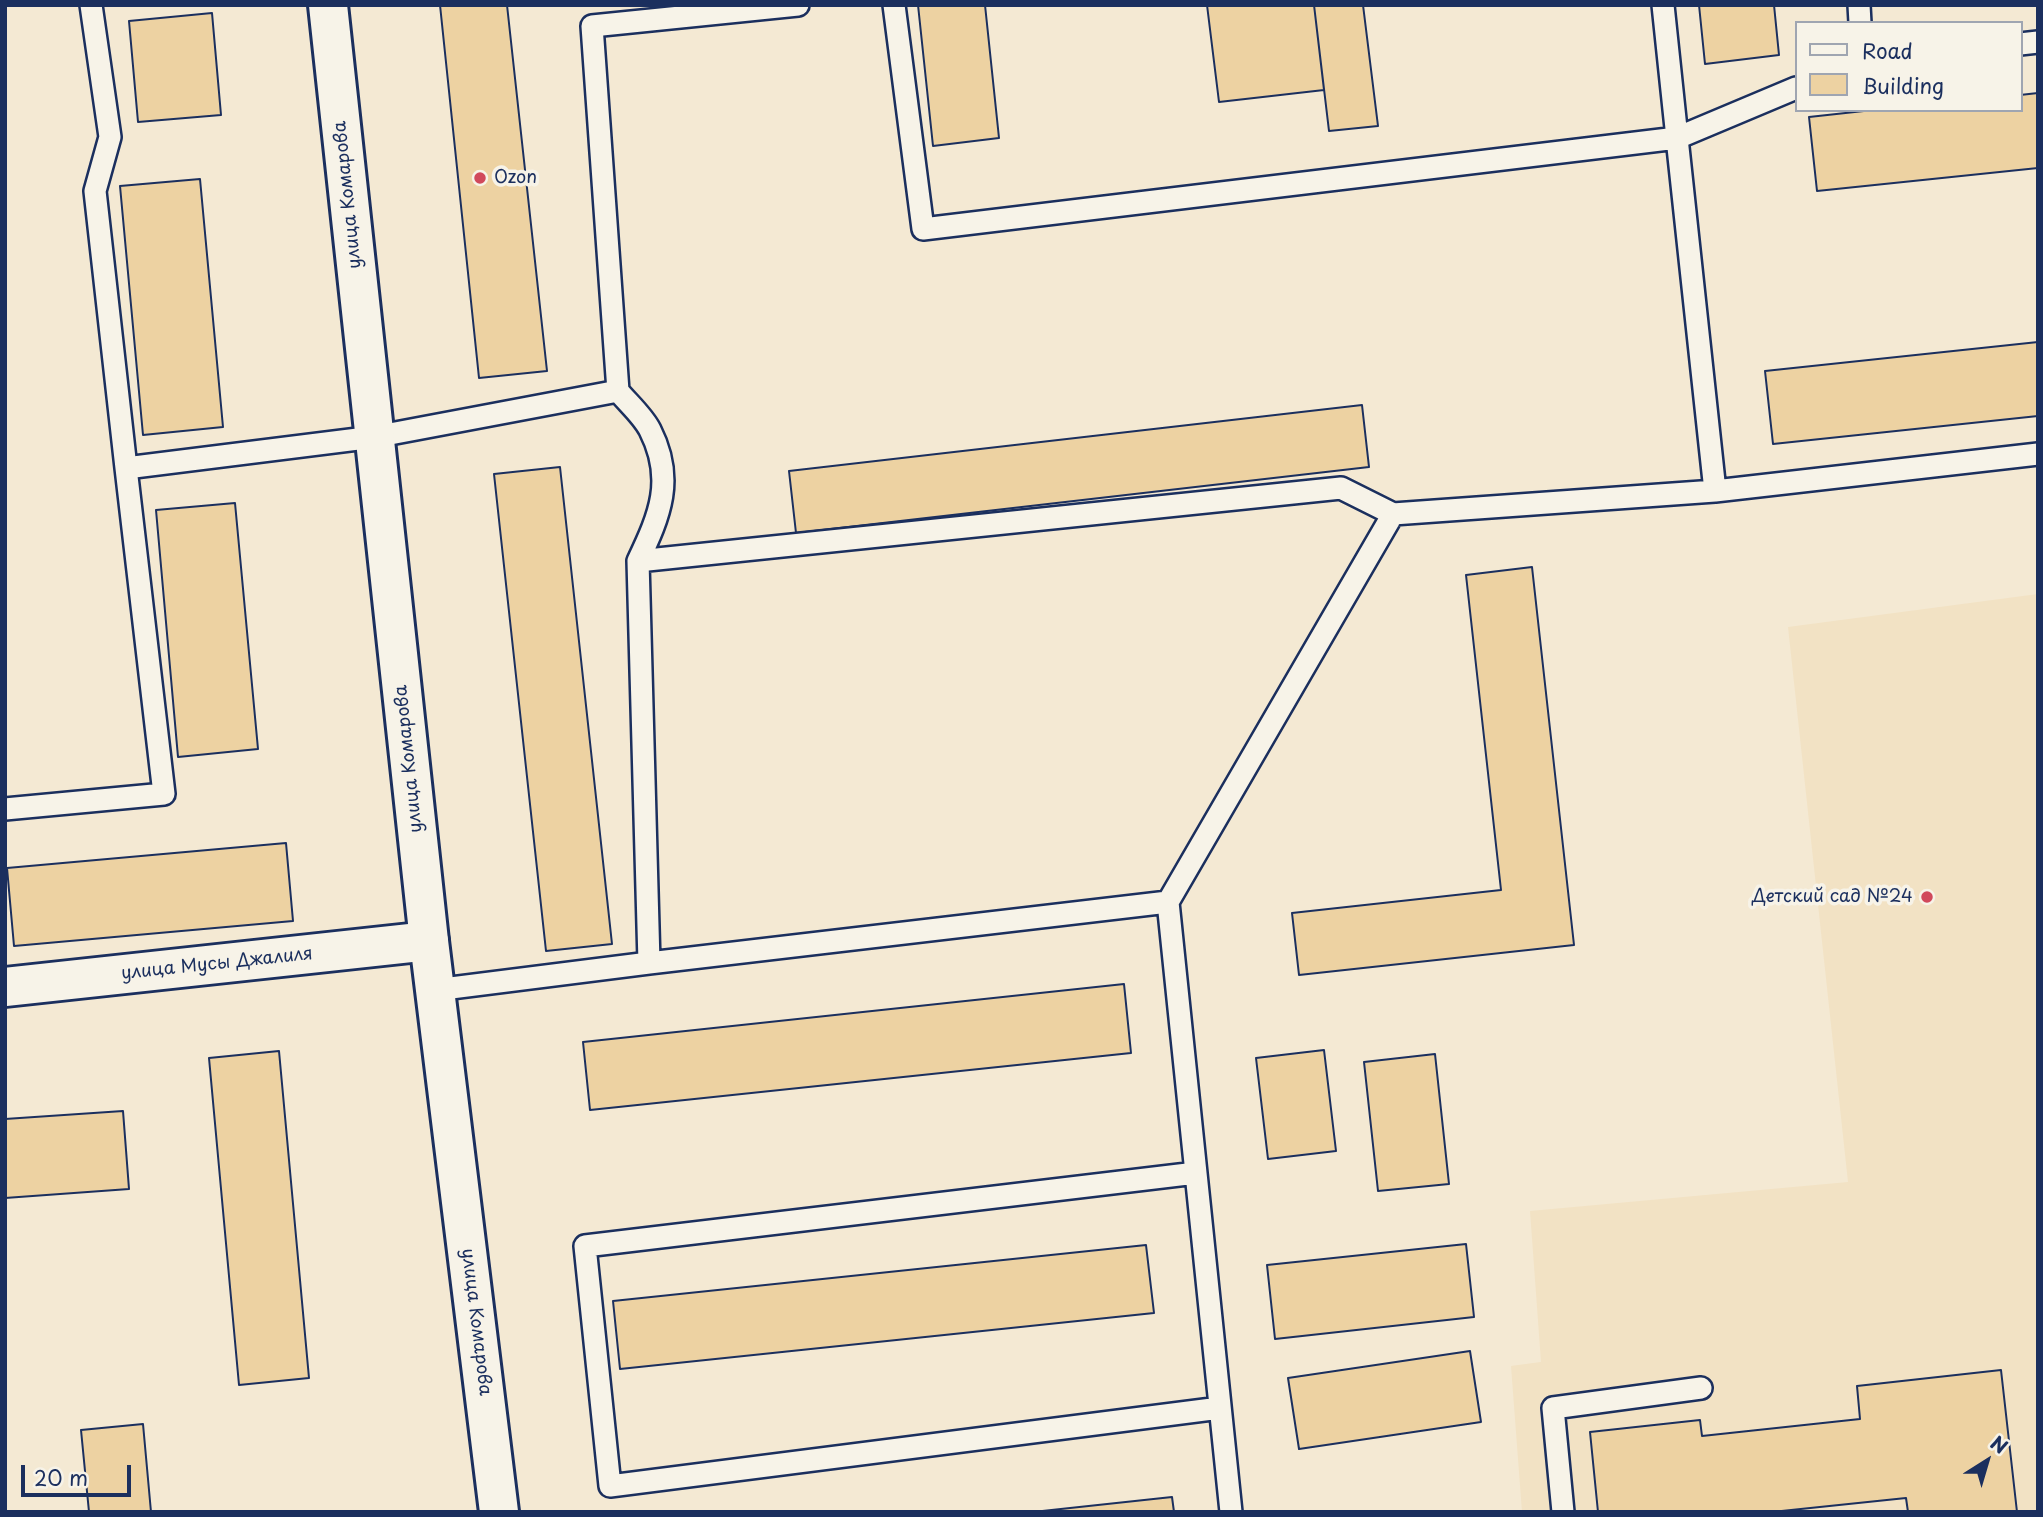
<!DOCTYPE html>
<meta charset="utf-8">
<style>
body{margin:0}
#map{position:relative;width:2043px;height:1517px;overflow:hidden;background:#f4e9d3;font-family:"Playpen Sans",sans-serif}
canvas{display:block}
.frame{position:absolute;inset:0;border:7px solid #1b2f5e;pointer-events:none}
.legend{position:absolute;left:1795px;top:21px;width:228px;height:91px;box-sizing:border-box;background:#f7f3e8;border:2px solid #9fa5b1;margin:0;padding:9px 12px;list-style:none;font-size:21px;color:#1b2f5e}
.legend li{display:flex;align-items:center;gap:14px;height:35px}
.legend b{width:35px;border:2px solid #9fa5b1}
.north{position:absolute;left:1952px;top:1426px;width:70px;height:70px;-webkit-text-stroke:5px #f7f3e8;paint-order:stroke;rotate:37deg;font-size:19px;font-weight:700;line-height:28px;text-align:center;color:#1b2f5e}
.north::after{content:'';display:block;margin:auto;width:24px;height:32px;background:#1b2f5e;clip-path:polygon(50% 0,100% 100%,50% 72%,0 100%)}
.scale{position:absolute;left:21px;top:1465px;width:110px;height:32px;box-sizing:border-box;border:4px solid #1b2f5e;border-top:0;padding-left:9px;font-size:21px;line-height:24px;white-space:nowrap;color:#1b2f5e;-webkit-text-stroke:5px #f7f3e8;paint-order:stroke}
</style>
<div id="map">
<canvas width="2043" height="1517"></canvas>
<div class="frame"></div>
<ul class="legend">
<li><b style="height:9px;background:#f7f3e8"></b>Road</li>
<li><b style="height:19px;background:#edd2a2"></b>Building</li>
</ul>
<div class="north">N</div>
<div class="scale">20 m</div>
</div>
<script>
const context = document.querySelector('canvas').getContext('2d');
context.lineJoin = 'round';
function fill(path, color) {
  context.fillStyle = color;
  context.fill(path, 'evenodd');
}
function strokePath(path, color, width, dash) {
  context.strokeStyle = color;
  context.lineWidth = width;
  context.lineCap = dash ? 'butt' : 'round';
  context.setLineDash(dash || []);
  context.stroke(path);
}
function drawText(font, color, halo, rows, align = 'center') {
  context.font = font + ' "Playpen Sans",sans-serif';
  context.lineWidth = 7;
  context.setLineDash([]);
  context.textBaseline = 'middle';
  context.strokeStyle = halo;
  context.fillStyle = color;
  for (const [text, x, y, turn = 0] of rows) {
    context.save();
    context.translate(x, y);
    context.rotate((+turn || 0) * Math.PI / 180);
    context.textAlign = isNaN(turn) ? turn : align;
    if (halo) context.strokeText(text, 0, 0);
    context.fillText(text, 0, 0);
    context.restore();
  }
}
const built = new Path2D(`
 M2038 594V1512H1522L1511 1366 1541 1362 1530 1211 1848 1182 1788 627Z`);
const building = new Path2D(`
 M440 5H507L547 371 479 378Z
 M918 5H985L999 138 933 146Z
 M1207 5H1314L1324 90 1219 102Z
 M1314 5H1363L1378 126 1329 131Z
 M1699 5H1774L1779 55 1705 64Z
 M212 13 221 115 138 122 129 21Z
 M2038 93V168L1817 191 1809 117 1873 110H2020V95Z
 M200 179 223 427 143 435 120 186Z
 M2038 342V416L1773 444 1765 371Z
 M1362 405 1369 467 796 533 789 471Z
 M560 467 612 944 546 951 494 474Z
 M235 503 258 749 178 757 156 510Z
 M1532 567 1574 945 1299 975 1292 913 1501 890 1466 575Z
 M286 843 293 921 14 946 7 868Z
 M1124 984 1131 1053 590 1110 583 1042Z
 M1324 1050 1336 1151 1268 1159 1256 1058Z
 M279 1051 309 1378 239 1385 209 1058Z
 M1435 1054 1449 1184 1378 1191 1364 1062Z
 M123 1111 129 1189 5 1198V1119Z
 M1466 1244 1474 1317 1275 1339 1267 1265Z
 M1146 1245 1154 1313 620 1369 613 1301Z
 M1470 1351 1481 1422 1299 1449 1288 1378Z
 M2001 1370 2017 1512H1908L1906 1498 1772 1512H1598L1590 1432 1700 1420 1702 1436 1860 1419 1857 1386Z
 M143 1424 151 1512H89L81 1430Z
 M1172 1497 1174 1512H1033Z`);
const lane = new Path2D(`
 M91 5 110 137 95 191 126 468
 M894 5 923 229 1677 138 1663 5
 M1859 5 1860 23
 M2020 44 2038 42
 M1796 88 1677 138 1715 491 2038 454
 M618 391C628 403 643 416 650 430 675 479 660 515 638 561
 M5 809 164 794 126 468 374 437 618 391 592 26 798 5
 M649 963 1168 902
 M435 990 649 963 638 561 1341 488 1393 514
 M1196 1173 585 1246 610 1486 1220 1408
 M1231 1512 1168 902 1393 514 1715 491
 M1563 1512 1553 1408 1701 1388`);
const street = new Path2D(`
 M5 987 429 941`);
const secondary = new Path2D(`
 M328 5 429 941 499 1512`);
const markers = [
 [480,178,7,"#d1495b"],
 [1927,897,7,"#d1495b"]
];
const poiNames = [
 ["Ozon",494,178],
 ["Детский сад №24",1913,897,"right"]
];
const streetNames = [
 ["улица Комарова",348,195,-96],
 ["улица Комарова",409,759,-96],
 ["улица Мусы Джалиля",217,964,-6],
 ["улица Комарова",476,1322,83]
];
fill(built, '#f2e2c4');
fill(building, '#edd2a2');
strokePath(building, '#1b2f5e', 2);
strokePath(lane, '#1b2f5e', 26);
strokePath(street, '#1b2f5e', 44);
strokePath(secondary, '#1b2f5e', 44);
strokePath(lane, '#f7f3e8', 21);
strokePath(street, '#f7f3e8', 38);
strokePath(secondary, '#f7f3e8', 38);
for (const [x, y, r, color] of markers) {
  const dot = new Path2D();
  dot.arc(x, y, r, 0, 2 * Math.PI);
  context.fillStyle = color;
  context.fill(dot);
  strokePath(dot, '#f7f3e8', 2.5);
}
drawText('18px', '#1b2f5e', '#f7f3e8', poiNames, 'left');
drawText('18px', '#1b2f5e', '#f7f3e8', streetNames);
</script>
